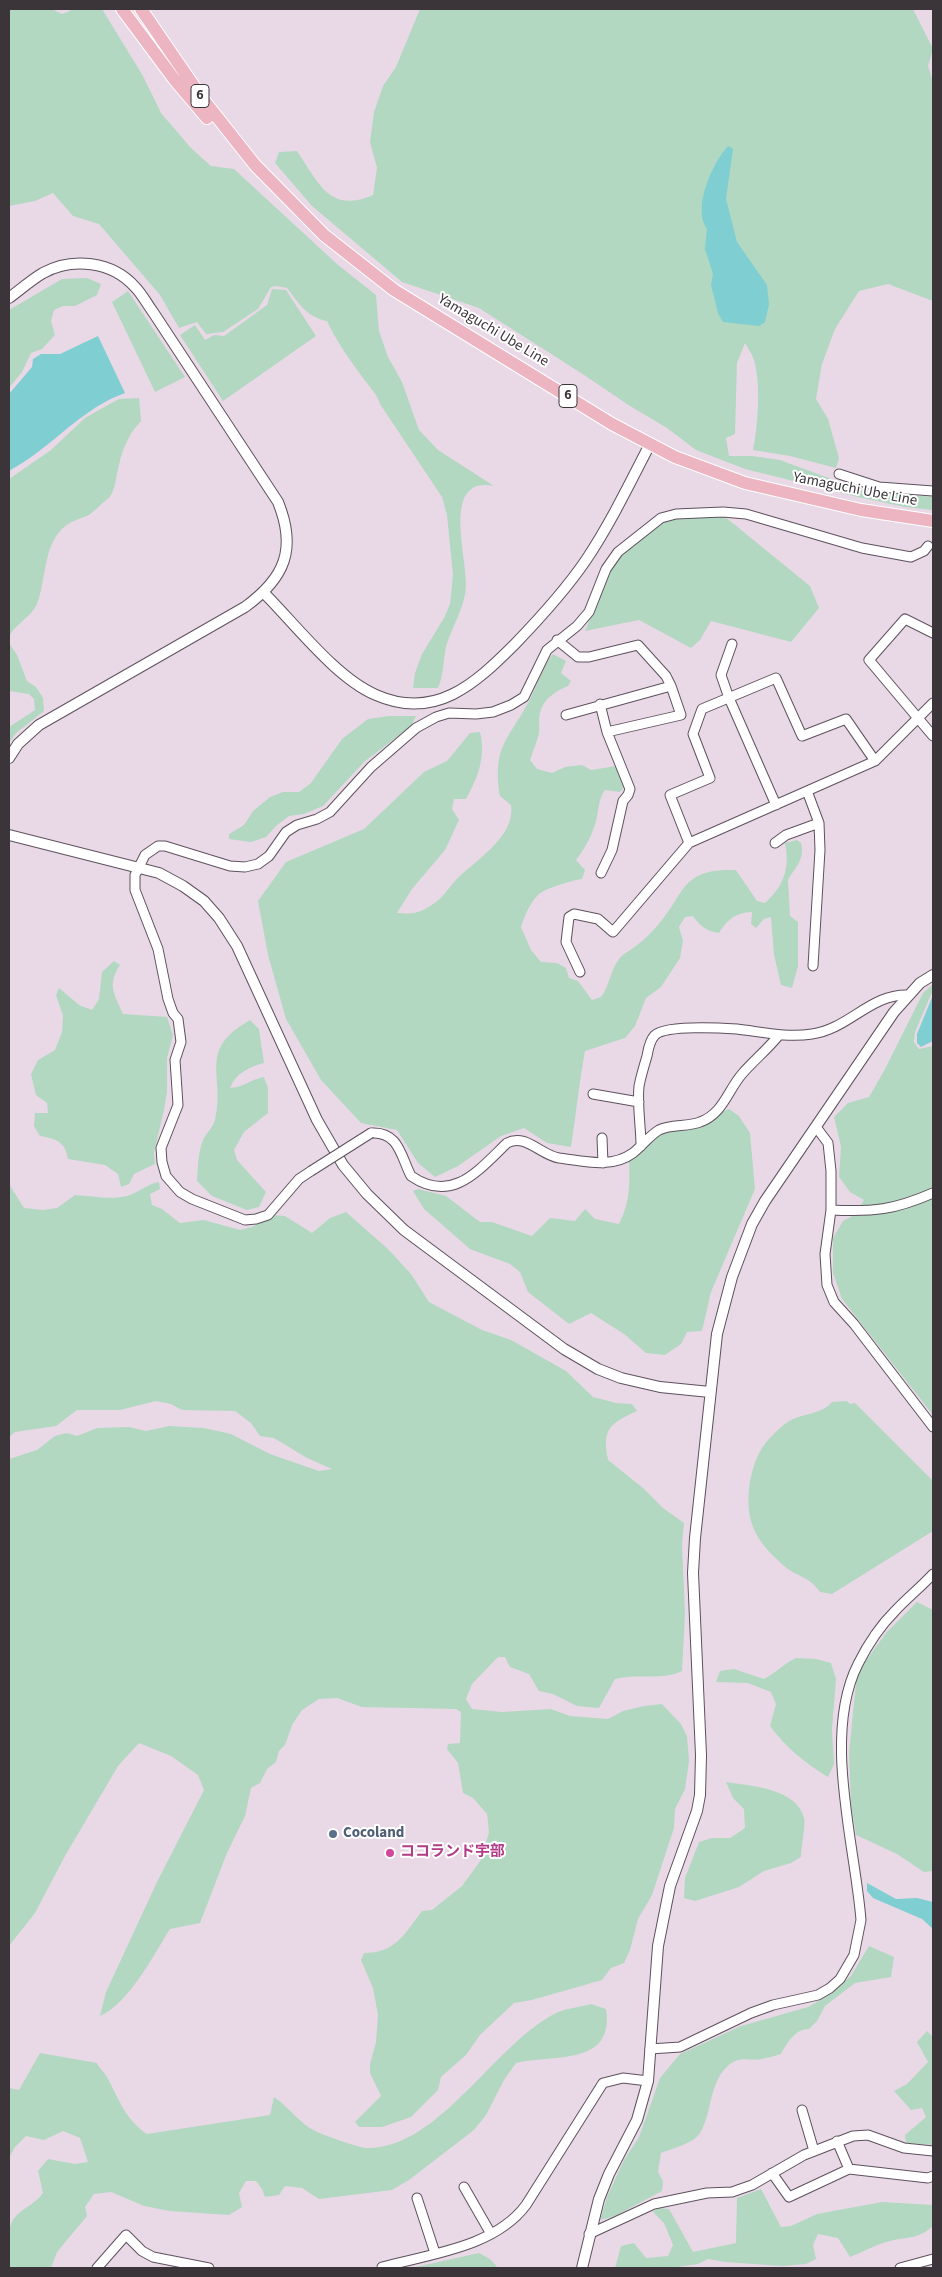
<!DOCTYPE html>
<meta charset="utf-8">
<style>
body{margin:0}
#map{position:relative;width:942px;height:2277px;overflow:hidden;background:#e9d9e7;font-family:"Source Sans 3",sans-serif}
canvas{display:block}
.frame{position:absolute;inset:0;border:10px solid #3b353a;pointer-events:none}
</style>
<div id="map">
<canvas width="942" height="2277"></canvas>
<div class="frame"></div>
</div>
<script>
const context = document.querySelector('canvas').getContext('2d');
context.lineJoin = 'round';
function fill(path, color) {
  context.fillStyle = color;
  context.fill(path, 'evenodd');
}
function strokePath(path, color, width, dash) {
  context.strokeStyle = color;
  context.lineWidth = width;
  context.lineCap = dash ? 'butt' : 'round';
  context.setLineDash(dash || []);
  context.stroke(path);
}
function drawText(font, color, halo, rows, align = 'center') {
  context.font = font + ' "Source Sans 3","Noto Sans JP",sans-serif';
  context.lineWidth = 4;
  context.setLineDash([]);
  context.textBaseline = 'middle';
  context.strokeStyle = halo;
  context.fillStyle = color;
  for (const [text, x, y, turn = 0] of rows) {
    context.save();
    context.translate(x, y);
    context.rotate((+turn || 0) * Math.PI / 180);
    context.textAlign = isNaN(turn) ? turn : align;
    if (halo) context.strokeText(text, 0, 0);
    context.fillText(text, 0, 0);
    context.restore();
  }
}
const green = new Path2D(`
 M9 9H52L62 14 70 11V9H102L143 76 161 113 191 148 211 166 234 169 337 264 376 295 379 331 388 357 402 382 419 430 438 450 494 486C441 475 467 556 466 584 466 606 452 626 446 647 443 661 444 674 438 688H413L415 673 422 654 444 618 450 604 453 575 447 515 442 497 380 404C376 392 370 388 363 378 350 360 336 341 327 321 306 317 299 303 287 288L276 286 271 287 258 309 223 332 206 334 197 322 179 328 160 295 99 224 73 216 53 193 35 201 9 206Z
 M420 9H913L933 49 928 66 933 82V301L888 284 859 291 835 329 822 364 816 399 828 419 839 458 836 468 790 456 753 450C758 426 761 384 754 360 752 354 748 348 745 343L737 363 735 434 726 438 729 456H752L780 460 861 490 933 497V510L905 507 858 497 745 469 696 450 667 428 630 406 581 373 479 308 402 282 312 206 275 163 279 152 297 151C319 183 329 214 373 195L377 168 370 142 374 112 383 86 396 67Z
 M87 278 101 284 97 295 75 306H63L54 310 51 321 55 335 42 349 31 353 22 372 9 388V310L62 279Z
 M272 289 286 290 316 336 223 401 180 335 195 325 205 340 214 335 224 336 267 305Z
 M128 291 185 377 155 392 112 302Z
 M139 398 141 421C130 432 122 449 119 465 116 475 116 489 109 498 107 499 91 514 89 515 80 519 70 521 62 529 43 548 46 581 37 604 31 618 11 626 9 639V479L51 450 85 418 106 406 119 399Z
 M724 516 810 586 819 608 791 642 711 621 700 640 691 648 639 620 585 631C604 589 606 557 650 531 656 527 663 521 670 520 687 517 706 517 724 516Z
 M9 643 17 655 27 681 36 687 43 698 44 711 16 733 9 743V727L35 710 34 699 29 694 9 691Z
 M553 654 566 661 561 673 571 681 568 686C556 691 543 699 540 713 538 719 540 726 539 733 537 742 533 751 530 760L537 769 552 773 565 767 582 765 591 770 616 766 624 787 620 792 605 790C598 800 599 810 596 821 592 836 585 848 576 860L585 870 582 879C573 880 543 889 538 895 530 903 524 917 521 927L531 950 541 962 557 963 566 968 569 978 578 981 592 1000 601 997C610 985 610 971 619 959 623 953 632 950 637 945 644 940 651 933 657 926 686 893 680 868 736 870L757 901 765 903C784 886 790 868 785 843L797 840 801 843C805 860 796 866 788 880L790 916 798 922V966L792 988 781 985 774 955 771 917 764 919 756 928 751 924 752 912C735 913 728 919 719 933 706 931 700 926 693 916L685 917 679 927 683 941 680 958 661 987 646 998 635 1026 625 1038 585 1051C579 1083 576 1115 571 1147L547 1143 524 1128 501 1136 458 1166 435 1177 418 1163 397 1130 361 1123 321 1080 286 1019 268 955 258 901 286 862 364 829 424 772 447 761 470 733 480 732C486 756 478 778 466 799H454L452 809 459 820 445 850 412 889 397 913C408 914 417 914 427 908 441 900 444 894 454 882 472 862 516 838 511 805L500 796C492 745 509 740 530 699 538 684 542 668 553 654Z
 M389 716H416L411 726 364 762 323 806 304 814 289 816 276 826 266 837 251 842 229 839V834L244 825 253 811 270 797 283 792H299L311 783 342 739 368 719Z
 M114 961 120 965C107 985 114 993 123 1014L167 1017 173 1035 167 1058V1092L164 1110 154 1152 155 1164 134 1174 129 1184 121 1187 118 1174 105 1165 68 1159C65 1141 56 1139 40 1136L34 1126 35 1113H48L47 1103 36 1095 31 1074 38 1060 55 1050 62 1032 63 1016 56 995 59 988 79 1005 92 1010 99 999 102 972Z
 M933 984V990L915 1032 914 1042 919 1049 933 1046V1415L842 1299 833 1273V1238L843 1221 854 1215 864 1200 850 1192 839 1177 841 1147 834 1117 848 1103 869 1097 885 1069 923 993Z
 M250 1020 259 1029 264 1063C249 1067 236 1073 230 1088 242 1088 252 1079 264 1077L268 1088V1113L244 1132 234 1150 237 1160 266 1192 259 1207 247 1210 212 1196 197 1181C198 1167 198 1153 203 1140 206 1133 213 1128 215 1120 226 1074 196 1051 250 1020Z
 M729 1109 739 1116 750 1133 755 1189 711 1292 702 1331 687 1332 681 1344 665 1355 646 1353 624 1334 591 1313 569 1324 528 1292 520 1272 510 1264 470 1249 424 1209 413 1191 418 1189 446 1196 480 1222H492L532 1236 550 1218 575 1221 585 1209 595 1219 619 1224C630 1203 630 1184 629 1160L658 1133 675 1130Z
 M159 1182 160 1189 150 1194 152 1205 162 1209 180 1223 204 1220 240 1230 252 1227 272 1215 285 1216 312 1233 330 1218 346 1212 388 1249 411 1274 429 1302 482 1330 511 1340 566 1371 593 1397 616 1403 632 1404 637 1411C609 1424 602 1429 608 1460L643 1488 663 1508 684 1523 682 1544 685 1613 682 1671C661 1681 638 1673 615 1679L599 1708 577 1706 553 1694 539 1691 529 1674 510 1667 505 1657H498L472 1684 466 1699 472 1709 502 1712 551 1709 570 1716 608 1719 623 1711 644 1706 662 1704 681 1724 687 1736 689 1761 685 1789 675 1809 674 1828 652 1895 638 1919 630 1950 624 1963 611 1968 602 1980 532 2000 514 2003 480 2035 466 2055 441 2077 438 2090 411 2117 382 2127H359L355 2122 381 2096 370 2073V2064L376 2042 378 2015 373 1988 361 1960 364 1953C396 1953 404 1934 422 1911L432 1910 462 1886 481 1860 489 1832 487 1814 473 1798 463 1793 458 1763 447 1749 448 1744 460 1743 461 1712 456 1709 362 1707 337 1698 319 1699 302 1710 292 1725 285 1745 279 1751 276 1762 267 1769 260 1783 251 1788 245 1816 227 1853 200 1923 170 1929C153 1956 129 2003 100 2016L106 1992 157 1882 204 1790 198 1775 171 1756 139 1743 118 1766 65 1856 35 1913 9 1946V1459L37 1450 55 1436 67 1433 77 1436 97 1428 129 1427 146 1431 169 1426 204 1428 231 1434 270 1454 319 1471 332 1469 307 1458 274 1438 260 1436 251 1423 235 1411 182 1410 171 1404 156 1401 120 1410H77L56 1426 15 1432 9 1437V1184L24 1208 43 1210 57 1208 75 1195C92 1196 110 1200 127 1196 138 1193 147 1184 159 1182Z
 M847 1401 850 1404 855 1403 933 1481V1531L832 1594 820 1592C809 1576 797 1577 784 1566 772 1555 759 1543 753 1527 743 1502 750 1460 768 1440 774 1434 783 1424 791 1420 805 1413 822 1414 832 1402Z
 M917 1602 933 1610V1871L924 1872 897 1854 856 1835 851 1805 849 1753 857 1673 886 1633Z
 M796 1658 816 1659 831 1663 836 1679 832 1730 834 1764 828 1777C804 1762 787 1749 770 1726L776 1704 771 1692 748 1683 716 1682 720 1671 734 1669 764 1679C776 1673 783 1664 796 1658Z
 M726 1782C750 1786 797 1788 804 1818 806 1823 801 1849 801 1857L791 1863 764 1871 739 1887 695 1901 684 1898 685 1878 699 1842 712 1838H730L745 1828 744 1809 733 1798Z
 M869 1946 894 1957 891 1977 855 1983 825 2006 817 2021 809 2029C795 2029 787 2043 781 2054 774 2056 768 2058 762 2059 753 2061 743 2057 735 2061 704 2077 715 2126 693 2140 683 2146 671 2149 661 2153L658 2172 663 2181 662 2191 615 2216 600 2220 607 2197 624 2160 639 2137 660 2078 680 2054 741 2026 808 2007 829 1995 851 1976Z
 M591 2004 606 2009C615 2067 552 2054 516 2063L504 2080 486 2115 474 2130 409 2180 392 2190 319 2199 302 2188 285 2186 279 2195 265 2197 262 2189 256 2181H246L239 2193 242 2207 229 2215 170 2211 144 2206 111 2192 94 2194 85 2207 87 2216 57 2252 51 2268H9C9 2253 4 2227 17 2215 26 2206 34 2205 43 2193L38 2171 48 2159 75 2164 88 2162 80 2138 63 2131 44 2140 26 2136 15 2147 9 2158V2088L19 2090 40 2053 97 2063C100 2070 105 2072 108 2079 120 2101 125 2119 147 2134L270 2115 274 2097C289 2107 299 2123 315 2131 323 2135 357 2147 366 2148 439 2150 495 2042 558 2012 568 2008 581 2007 591 2004Z
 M927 2031 933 2037V2145L906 2143 905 2135 926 2117 922 2108 911 2110 894 2091 907 2084 928 2062 917 2042Z
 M761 2189 781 2227 791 2226 817 2214 882 2202 933 2205V2226C917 2240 909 2236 890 2241 877 2244 863 2252 850 2257L838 2238 818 2234 813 2245 816 2259 806 2264 782 2266 725 2262 708 2259 698 2264 671 2268H615L621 2246 634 2243 646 2258 668 2256 673 2245 664 2223 653 2212 658 2208 669 2209 693 2252 736 2243 737 2198Z
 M479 2253 490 2259 498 2268H411Z`);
const water = new Path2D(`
 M728 146 733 149 726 199 737 242 767 285 769 304 765 322 759 326 723 322 718 313 711 285 713 274 705 249 707 229C692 208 712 164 728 146Z
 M98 336 125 393C91 405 67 430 38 452 29 459 19 465 9 471V394L32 367 33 359 41 354H60Z
 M933 995V1041L921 1047 917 1043V1034Z
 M867 1883 896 1899 917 1898 933 1902V1929L922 1919 873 1898 867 1891Z`);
const minor = new Path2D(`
 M839 474 879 487 933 491
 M933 633 905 619 869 660 933 736
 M557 640 578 657H589L638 645 666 676 671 686 566 715
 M732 644 721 675 729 698 776 805
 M600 704 607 732 630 789 628 795 623 801 612 850 601 873
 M607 732 681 715 671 686
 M807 791 819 823 820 850 813 966
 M689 843 670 795 710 778 693 734 702 709 776 678 802 736 846 719 875 761
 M775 843 786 835 819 823
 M580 972 566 942 569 917 574 914 598 919 613 932 689 843 875 761 933 703
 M593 1094 639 1102
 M816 1127 828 1143 831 1171V1210L825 1254 827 1285 834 1302 854 1324 933 1427
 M371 1133C399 1131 401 1157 411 1176 452 1204 478 1171 507 1143 526 1133 540 1155 559 1158 584 1161 611 1169 633 1153 642 1146 650 1135 659 1130 671 1124 688 1127 700 1122 723 1114 728 1090 742 1074 754 1060 768 1049 779 1035
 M602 1138 603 1163
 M641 1146C641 1127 637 1105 639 1086 641 1076 644 1066 647 1056 648 1050 650 1040 655 1035 666 1025 721 1028 737 1029 762 1032 787 1038 812 1034 849 1029 871 993 909 995
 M311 1171 299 1179 268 1215 256 1219 245 1220 192 1199 180 1192 166 1176 162 1162 161 1148 178 1105 175 1060 181 1042 178 1019 173 1013 168 999 158 949 135 890V875L145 855 158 846H165L230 866 245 867 258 864 269 856 286 832 297 825 317 819 330 812 371 767 416 728 436 717 449 713 476 714 493 712 511 705 524 697 547 650 577 626 589 612 606 569 618 552 661 518 676 514 723 512 746 514 862 548 911 557 924 551 928 546
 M831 1210C874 1212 894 1210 933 1193
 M650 2049 680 2047 751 2013 773 2005 818 1995 830 1988 840 1979 854 1955 861 1920C855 1844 822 1735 858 1664 867 1646 881 1625 895 1611 907 1598 921 1587 933 1574
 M802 2110 814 2151
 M837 2141 849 2169
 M772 2173 789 2197 849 2169 928 2178 933 2176
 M464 2187 491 2234
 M417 2198 435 2253
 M589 2234 654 2204 707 2193 732 2192 752 2185 804 2155 853 2136 868 2135 904 2148 933 2151
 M382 2267C430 2254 495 2247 526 2205L603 2083 623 2078 648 2081
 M97 2268 126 2235 142 2251 153 2257 209 2268
 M900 2268 933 2259`);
const tertiary = new Path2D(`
 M9 298C20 290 31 280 43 273 72 257 112 261 135 287 142 294 147 304 153 312L278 502C297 549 285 578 245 607L39 725 18 744 9 758
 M264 593C295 624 336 678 376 695 435 721 475 684 515 644 540 618 565 591 586 560 610 524 630 483 650 444
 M9 835 159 873 183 886 204 901 219 918 237 946 317 1120 343 1165 367 1194 404 1230 564 1349 598 1369 621 1378 660 1387 710 1392
 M582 2268 599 2199 609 2174 637 2120 648 2081 658 1946 670 1886 697 1811 700 1795 701 1755 693 1573 695 1538 717 1334 732 1277 752 1224 765 1201 894 1012 920 983 933 975`);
const primary = new Path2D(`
 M122 9 174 79 207 118
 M141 9 202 98 255 165 324 235 394 290 612 424 675 457 745 483 861 510 933 521`);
const minorBridge = new Path2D(`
 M311 1171 371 1133`);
const markers = [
 [333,1834,5,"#5c6f8a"],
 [390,1853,5,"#d1479c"]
];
const shields = [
 [200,96,18],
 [568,396,18]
];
const shieldNames = [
 ["6",200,96],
 ["6",568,396]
];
const streetNames = [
 ["Yamaguchi Ube Line",493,331,31],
 ["Yamaguchi Ube Line",855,490,11]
];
const serviceNames = [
 ["Cocoland",343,1834]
];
const hotelNames = [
 ["ココランド宇部",400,1853]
];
fill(green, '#b2d8c2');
fill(water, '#7eced2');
strokePath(minor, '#5e515d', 11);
strokePath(tertiary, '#5e515d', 12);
strokePath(primary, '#fff', 14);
strokePath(minor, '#fff', 9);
strokePath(tertiary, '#fff', 10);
strokePath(primary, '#edb5c1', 12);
strokePath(minorBridge, '#5e515d', 11, []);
strokePath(minorBridge, '#fff', 9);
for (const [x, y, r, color] of markers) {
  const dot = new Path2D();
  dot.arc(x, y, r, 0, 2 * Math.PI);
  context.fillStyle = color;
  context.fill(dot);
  strokePath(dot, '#fff', 2);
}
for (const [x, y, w] of shields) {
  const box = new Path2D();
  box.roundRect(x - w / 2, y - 11.5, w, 23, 4);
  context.fillStyle = '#fff';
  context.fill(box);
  strokePath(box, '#3b353a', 1);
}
drawText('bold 14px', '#3b353a', null, shieldNames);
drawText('15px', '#3b353a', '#fff', streetNames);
drawText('bold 15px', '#4e5e75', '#fff', serviceNames, 'left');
drawText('bold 15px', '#b23c85', '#fff', hotelNames, 'left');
</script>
